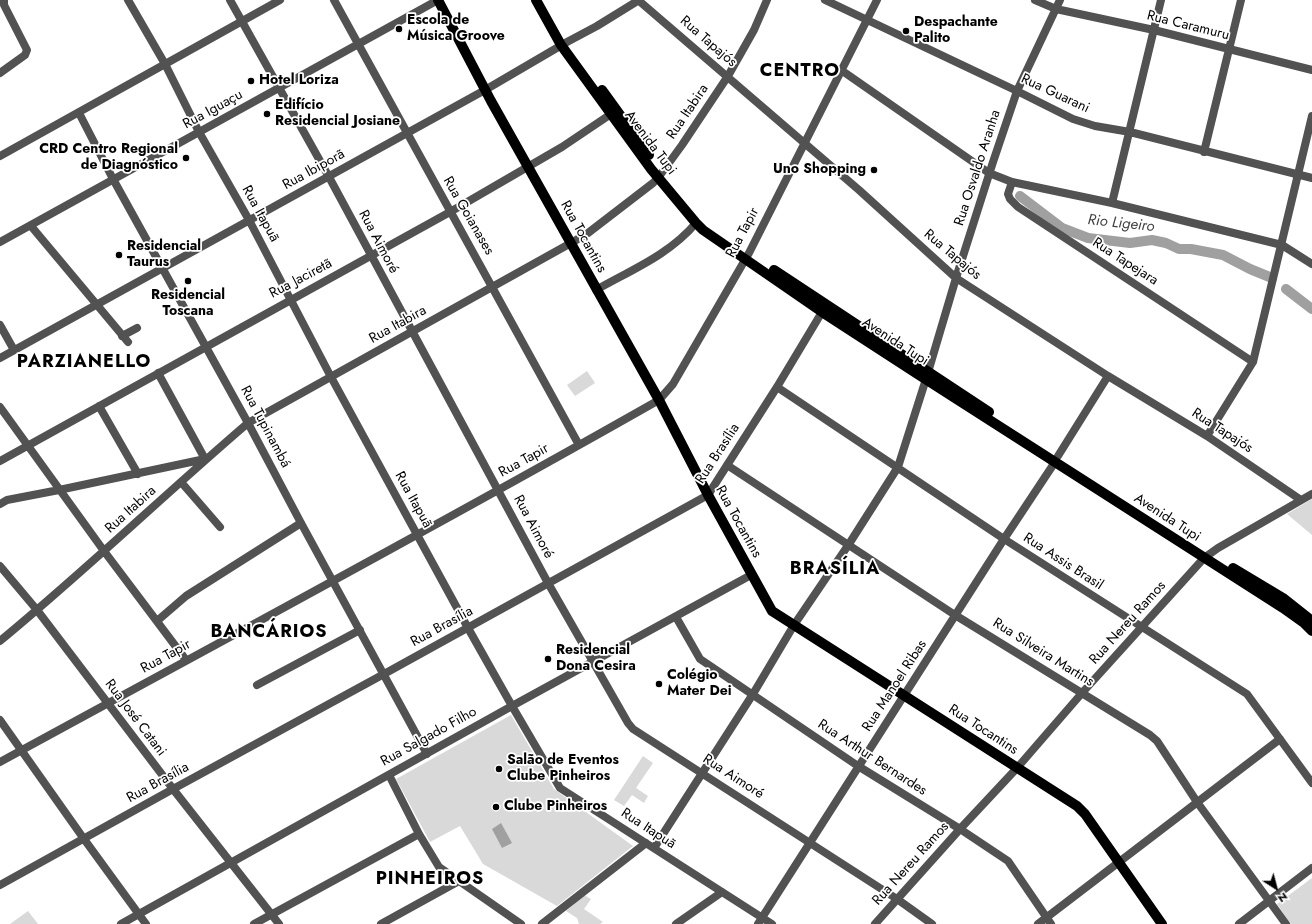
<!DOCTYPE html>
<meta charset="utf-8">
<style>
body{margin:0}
#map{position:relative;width:1312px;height:924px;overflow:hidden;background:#fff;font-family:Jost,sans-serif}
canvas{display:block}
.north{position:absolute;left:1256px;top:868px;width:40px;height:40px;-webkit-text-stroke:3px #fff;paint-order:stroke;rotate:144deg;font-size:11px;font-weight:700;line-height:16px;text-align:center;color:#000}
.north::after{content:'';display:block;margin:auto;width:14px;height:18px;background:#000;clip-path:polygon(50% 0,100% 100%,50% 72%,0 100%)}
</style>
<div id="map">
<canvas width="1312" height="924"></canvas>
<div class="north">N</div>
</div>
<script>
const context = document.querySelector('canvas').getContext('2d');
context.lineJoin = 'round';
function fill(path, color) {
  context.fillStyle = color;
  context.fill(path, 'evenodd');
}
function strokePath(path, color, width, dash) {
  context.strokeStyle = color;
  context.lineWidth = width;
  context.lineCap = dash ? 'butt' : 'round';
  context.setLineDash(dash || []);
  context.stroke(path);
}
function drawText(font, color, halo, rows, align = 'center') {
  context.font = font + ' Jost,sans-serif';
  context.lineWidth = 3.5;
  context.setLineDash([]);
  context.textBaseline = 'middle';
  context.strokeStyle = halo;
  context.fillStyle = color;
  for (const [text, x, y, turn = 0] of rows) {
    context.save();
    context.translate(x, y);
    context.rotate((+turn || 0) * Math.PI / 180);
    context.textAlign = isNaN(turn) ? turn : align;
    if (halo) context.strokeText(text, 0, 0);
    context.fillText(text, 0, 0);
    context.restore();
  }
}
const green = new Path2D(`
 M587 371 595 383 575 396 567 385Z
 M1312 499V535L1287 514Z
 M511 715 554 789 633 846 557 906 483 864 460 826 430 842 396 779Z
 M643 756 653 763 636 788 648 796 644 803 632 795 624 806 614 800Z
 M1312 878V924H1291L1277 904Z
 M584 895 591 899 584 909 603 922 600 924H579L577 918 566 911Z
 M28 911 38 924H10Z`);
const water = new Path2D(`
 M501 823 512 843 502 848 492 829Z`);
const river = new Path2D(`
 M1020 196 1062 228 1088 238 1130 243 1152 240 1166 243 1179 249H1191L1223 255 1250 269 1272 278
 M1286 289 1312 309`);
const minor = new Path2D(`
 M128 0 165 64 199 132 249 220 331 377 468 628 512 706 560 788 772 924
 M230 0 329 177 548 583 628 723 633 729 897 899 932 924
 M334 0 579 445
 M638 0 859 190 956 278 1108 376 1207 436 1301 500
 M825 0 1017 91 1073 119 1095 126 1130 132 1312 178
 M1035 0 1056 9 1154 30 1312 70
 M841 70 989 173 1012 182 1112 203 1282 245 1312 264
 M0 73 25 55 27 50 4 5V0
 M79 113 113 179 248 423 301 523 427 754
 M1204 152 1241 0
 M0 156 280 0
 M1012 182 1008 194 1010 199 1018 207 1253 362
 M1112 203 1161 0
 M31 226 128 342
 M0 242 438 0
 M596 290C631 270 669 255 696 223
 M0 325 14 350
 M122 336 137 328
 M0 358 485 90 567 42 597 26 639 0
 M777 387 1004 539 1247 694 1312 783
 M99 406 138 474
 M0 407 104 551 186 660
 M1207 436 1253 362 1312 116
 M1058 456 1108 376
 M0 461 450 212 562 147 611 114
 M727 465 955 615 1150 735 1157 741 1197 802 1286 924
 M181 482 220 527
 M0 504 7 500 59 490 205 459 158 373
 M0 566 37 610 173 789 279 924
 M676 617 700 659 858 766 960 829 1008 861 1051 924
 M157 621 186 596 301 523
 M0 641C85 571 165 494 248 423L571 243 588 233 653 183 658 178 682 145 728 76 754 30 767 0
 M257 685 360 630
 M0 720 84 839 146 924
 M0 762C220 642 441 524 659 400L673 384 749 253 877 0
 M389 775 419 834 439 867 521 924
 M654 848 753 694 794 625 849 544 898 467 926 379 956 278 993 162 1017 91 1060 0
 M0 885 173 789 384 674 708 495 777 387 822 312
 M121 924 512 706 751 575
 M254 924 419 834
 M381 924 459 881
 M542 924 646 843
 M676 924 722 892
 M758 924 1004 539 1055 462
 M875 924 960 829 1017 768 1082 693 1204 558 1218 548 1312 494
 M1038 924 1280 739
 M1239 924 1312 868`);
const major = new Path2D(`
 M438 0 491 101 659 400 708 495 772 611 1077 806 1085 814 1162 924
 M536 0 561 45 651 169 696 223 703 230 822 312 916 373 1283 608 1304 623 1312 631
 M602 90 649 155
 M774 270 989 412
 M1233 568 1283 598 1312 621`);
const markers = [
 [399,29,4,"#000"],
 [906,31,4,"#000"],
 [251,81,4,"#000"],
 [267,114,4,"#000"],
 [186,158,4,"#000"],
 [874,170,4,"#000"],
 [119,255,4,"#000"],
 [188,281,4,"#000"],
 [548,659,4,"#000"],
 [659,684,4,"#000"],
 [499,769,4,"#000"],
 [496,807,4,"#000"]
];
const poiNames = [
 ["Escola de",407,21],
 ["Música Groove",407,37],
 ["Despachante",914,23],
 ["Palito",914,39],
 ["Hotel Loriza",259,81],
 ["Edifício",275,106],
 ["Residencial Josiane",275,122],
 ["CRD Centro Regional",178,150,"right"],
 ["de Diagnóstico",178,166,"right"],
 ["Uno Shopping",866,170,"right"],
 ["Residencial",127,247],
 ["Taurus",127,263],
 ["Residencial",188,296,"center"],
 ["Toscana",188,312,"center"],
 ["Residencial",556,651],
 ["Dona Cesira",556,667],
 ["Colégio",667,676],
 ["Mater Dei",667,692],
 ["Salão de Eventos",507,761],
 ["Clube Pinheiros",507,777],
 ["Clube Pinheiros",504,807]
];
const streetNames = [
 ["Rua Caramuru",1188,26,14],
 ["Rua Tapajós",708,42,41],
 ["Rua Guarani",1055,94,25],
 ["Rua Iguaçu",213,110,-29],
 ["Rua Itabira",688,112,-56],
 ["Avenida Tupi",650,143,53],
 ["Rua Osvaldo Aranha",978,168,-72],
 ["Rua Ibiporã",314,170,-29],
 ["Rua Itapuã",260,214,61],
 ["Rua Goianases",468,216,60],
 ["Rua Tapir",743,233,-62],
 ["Rua Tocantins",583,237,61],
 ["Rua Aimoré",378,242,62],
 ["Rua Tapajós",952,255,40],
 ["Rua Tapejara",1125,262,33],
 ["Rua Jaciretã",301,279,-28],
 ["Rua Itabira",398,325,-29],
 ["Avenida Tupi",895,342,33],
 ["Rua Tupinambá",265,427,62],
 ["Rua Tapajós",1222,431,33],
 ["Rua Brasília",718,454,-57],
 ["Rua Tapir",524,461,-29],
 ["Rua Itapuã",413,500,61],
 ["Rua Itabira",131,510,-42],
 ["Avenida Tupi",1167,518,33],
 ["Rua Tocantins",738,522,61],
 ["Rua Aimoré",533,527,62],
 ["Rua Assis Brasil",1063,562,33],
 ["Rua Nereu Ramos",1128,623,-48],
 ["Rua Brasília",442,627,-29],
 ["Rua Silveira Martins",1043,653,32],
 ["Rua Tapir",166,657,-29],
 ["Rua Manoel Ribas",895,686,-57],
 ["Rua José Catani",135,718,53],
 ["Rua Tocantins",983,730,33],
 ["Rua Salgado Filho",429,737,-29],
 ["Rua Arthur Bernardes",872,758,33],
 ["Rua Aimoré",733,777,33],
 ["Rua Brasília",158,783,-29],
 ["Rua Itapuã",648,829,33],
 ["Rua Nereu Ramos",911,864,-48]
];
const waterNames = [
 ["Rio Ligeiro",1121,224,6]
];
const districtNames = [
 ["CENTRO",800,72],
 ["PARZIANELLO",84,363],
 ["BRASÍLIA",835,570],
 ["BANCÁRIOS",269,633],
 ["PINHEIROS",430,880]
];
fill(green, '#d9d9d9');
fill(water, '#a0a0a0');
strokePath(river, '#a0a0a0', 10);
strokePath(minor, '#525252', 8);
strokePath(major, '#000', 10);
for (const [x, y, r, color] of markers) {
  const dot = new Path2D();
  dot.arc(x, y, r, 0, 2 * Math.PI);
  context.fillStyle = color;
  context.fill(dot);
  strokePath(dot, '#fff', 1.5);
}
drawText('bold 14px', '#000', '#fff', poiNames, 'left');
drawText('14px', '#000', '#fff', streetNames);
drawText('italic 15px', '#414141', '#fff', waterNames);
context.letterSpacing = '1px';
drawText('bold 18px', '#000', '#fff', districtNames);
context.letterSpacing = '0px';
</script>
